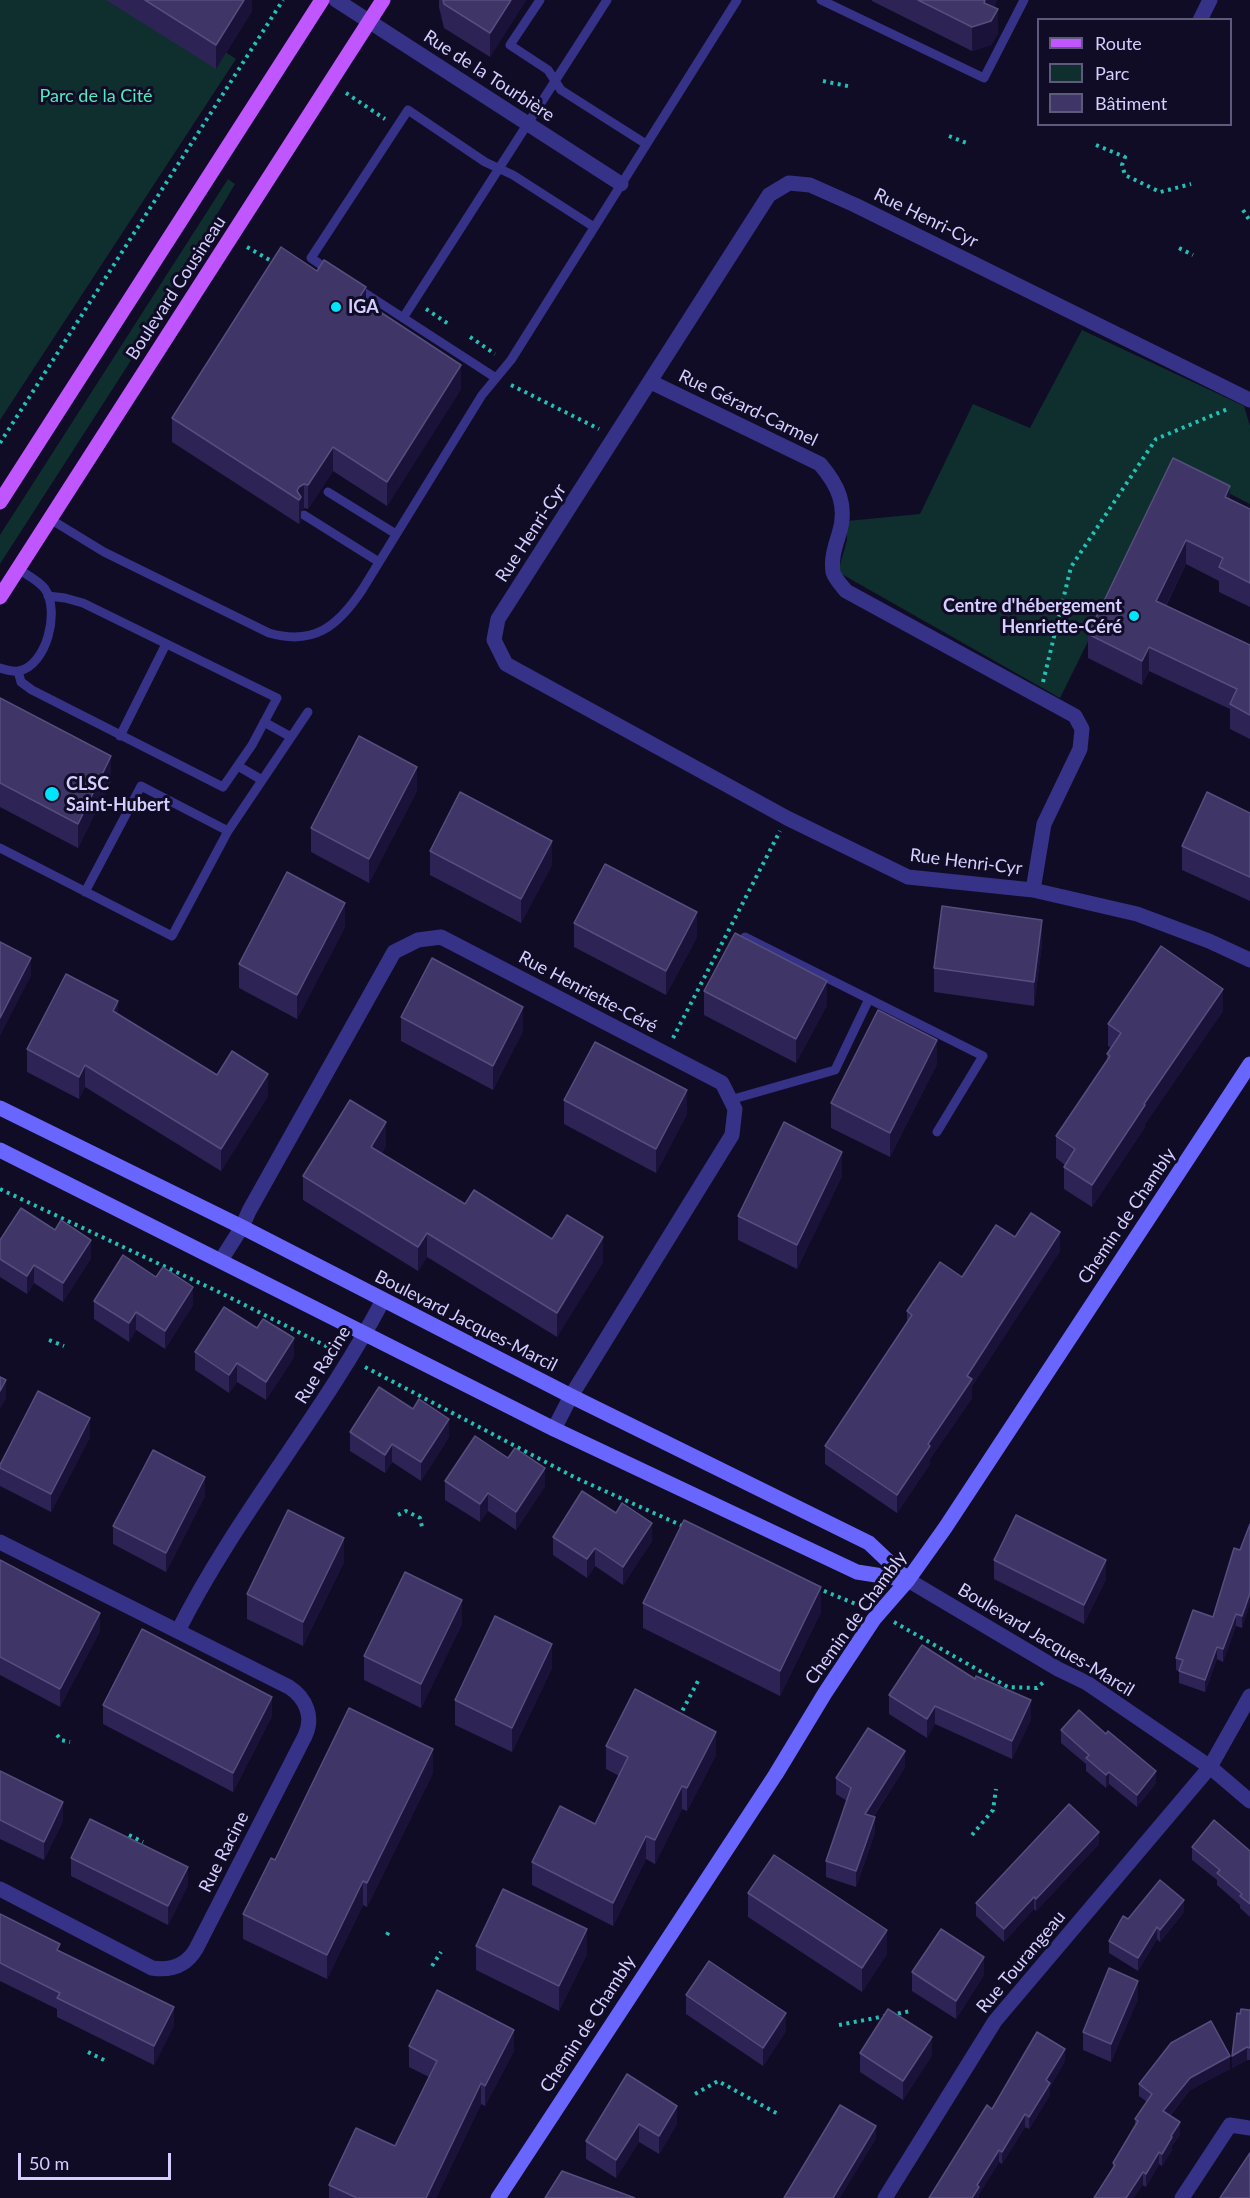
<!DOCTYPE html>
<meta charset="utf-8">
<style>
body{margin:0}
#map{position:relative;width:1250px;height:2198px;overflow:hidden;background:#100c25;font-family:Lato,sans-serif}
canvas{display:block}
.legend{position:absolute;left:1037px;top:18px;width:195px;height:108px;box-sizing:border-box;background:#100c25;border:2px solid #5e5a7c;margin:0;padding:8px 10px;list-style:none;font-size:18px;color:#d4cfff}
.legend li{display:flex;align-items:center;gap:12px;height:30px}
.legend b{width:30px;border:2px solid #5e5a7c}
.scale{position:absolute;left:18px;top:2153px;width:153px;height:27px;box-sizing:border-box;border:3px solid #d4cfff;border-top:0;padding-left:8px;font-size:18px;line-height:21px;white-space:nowrap;color:#d4cfff;-webkit-text-stroke:4px #100c25;paint-order:stroke}
</style>
<div id="map">
<canvas width="1250" height="2198"></canvas>
<ul class="legend">
<li><b style="height:8px;background:#bf56ff"></b>Route</li>
<li><b style="height:16px;background:#0e2f2e"></b>Parc</li>
<li><b style="height:16px;background:#3f3566"></b>Bâtiment</li>
</ul>
<div class="scale">50 m</div>
</div>
<script>
const context = document.querySelector('canvas').getContext('2d');
context.lineJoin = 'round';
function fill(path, color) {
  context.fillStyle = color;
  context.fill(path, 'evenodd');
}
function strokePath(path, color, width, dash) {
  context.strokeStyle = color;
  context.lineWidth = width;
  context.lineCap = dash ? 'butt' : 'round';
  context.setLineDash(dash || []);
  context.stroke(path);
}
function drawText(font, color, halo, rows, align = 'center') {
  context.font = font + ' Lato,sans-serif';
  context.lineWidth = 6;
  context.setLineDash([]);
  context.textBaseline = 'middle';
  context.strokeStyle = halo;
  context.fillStyle = color;
  for (const [text, x, y, turn = 0] of rows) {
    context.save();
    context.translate(x, y);
    context.rotate((+turn || 0) * Math.PI / 180);
    context.textAlign = isNaN(turn) ? turn : align;
    if (halo) context.strokeText(text, 0, 0);
    context.fillText(text, 0, 0);
    context.restore();
  }
}
const green = new Path2D(`
 M0 0H145L236 59 0 420Z
 M228 179 235 184 128 365 0 564V535Z
 M1082 330 1244 406 1250 426V504L1175 466 1060 698 838 572 847 540V521L920 514 973 404 1030 428Z`);
const path = new Path2D(`
 M823 81 852 87
 M346 93 385 119
 M949 136 969 144
 M1096 145 1125 157 1122 165 1125 175 1160 192 1191 184
 M1243 210 1250 221
 M247 247 275 263
 M1179 248 1193 255
 M426 309 450 325
 M470 337 495 354
 M511 385 599 429
 M0 443 283 0
 M1043 682 1071 567 1156 439 1230 408
 M673 1038 780 831
 M0 1189 221 1293 334 1350
 M49 1340 64 1346
 M365 1367 576 1478 685 1527
 M398 1515 406 1511 420 1518 422 1527
 M817 1588 863 1607
 M894 1622 1008 1687 1037 1688 1046 1680
 M679 1717 698 1681
 M57 1735 61 1740 70 1742
 M129 1835 143 1842
 M972 1835 993 1810 996 1789
 M387 1935 390 1929
 M432 1966 441 1952
 M839 2025 911 2011
 M88 2052 108 2062
 M695 2094 718 2081 778 2114`);
const lane = new Path2D(`
 M540 0 510 45 548 70 561 90 646 144
 M821 0 984 78 1024 0
 M330 271 311 258 408 110 485 162 513 175 594 227
 M357 288 496 378
 M403 318 607 0
 M328 492 396 534
 M304 515 379 562
 M50 519 104 552 269 633C314 646 338 626 362 590L482 395 511 360 737 0
 M0 668C6 670 13 672 19 671 47 665 60 611 45 589 39 581 27 575 18 569
 M18 671 21 682 32 690 223 787 252 745 277 698 83 603 65 598 48 596
 M264 722 291 737
 M120 736 166 644
 M238 766 262 780
 M228 831 308 712
 M0 848 172 936 228 831 141 786 85 892
 M869 999 983 1056 937 1132
 M730 1100 835 1070 869 999 745 937`);
const street = new Path2D(`
 M336 0 621 184
 M1200 20 1210 0
 M651 382 820 464C838 485 848 506 839 534 835 547 831 558 833 572 835 579 842 586 846 591L1075 716 1082 729 1080 749 1044 824 1033 890
 M1250 400 855 205 810 185 789 183 769 195 498 619 494 640 506 664 787 818 908 877 1033 890 1137 914 1209 941 1250 960
 M221 1260 242 1227 249 1211 394 952 418 940 441 937 722 1083 735 1109 732 1135 571 1396 554 1429
 M0 1542 289 1687C306 1698 314 1717 305 1736L196 1949C186 1966 171 1971 152 1968L0 1889
 M908 1580 1058 1669 1087 1683 1210 1767 1250 1801
 M178 1631C236 1515 323 1415 383 1300
 M885 2198 995 2021 1210 1767 1250 1696
 M1182 2198 1230 2125 1250 2128`);
const secondary = new Path2D(`
 M0 1108 242 1227 571 1396 869 1543 908 1580
 M0 1150 554 1429 857 1572 908 1580
 M498 2198 776 1774 825 1693 874 1619 908 1580 945 1528 1250 1064`);
const primary = new Path2D(`
 M0 502 322 0
 M0 597 383 0`);
const wall = new Path2D(`
 M106 0H252V11L216 69Z
 M439 0H526L490 57 444 28 439 7Z
 M872 0H997L994 7 998 33 991 45 972 51 872 1Z
 M366 303 461 389 387 506 333 471 308 509 304 508 301 510V521L299 524 172 442V418Z
 M1173 458 1230 499 1250 509V607L1219 592V581L1186 564 1166 606 1250 645V739L1230 729V709L1149 671 1142 685 1088 658V634Z
 M0 698 111 781 78 848 0 807Z
 M417 791 369 883 311 852V828Z
 M1250 813V901L1182 870V846Z
 M430 851 552 865 521 923 430 875Z
 M574 923 697 937 666 995 574 947Z
 M345 927 297 1019 239 988V964Z
 M1042 944 1034 1006 934 992V968Z
 M704 991 827 1005 796 1063 704 1015Z
 M1223 1011 1145 1124V1127L1092 1207 1064 1189V1167L1065 1165 1056 1158V1136L1107 1060V1054L1111 1048 1108 1046V1024Z
 M118 1014 217 1075 268 1096 221 1171 85 1087 79 1099 27 1072V1049Z
 M401 1017 523 1031 493 1090 401 1041Z
 M937 1064 890 1157 831 1128V1103Z
 M564 1100 687 1114 656 1173 564 1124Z
 M386 1146 382 1153 465 1204 552 1239 603 1262 557 1337 427 1257 418 1271 303 1200V1176Z
 M842 1176 797 1269 738 1240V1216Z
 M1015 1237 1060 1251 972 1386V1398L930 1459V1464L897 1513 825 1464V1446L907 1322V1311L962 1277Z
 M0 1240 91 1258 63 1302 34 1283 27 1294 0 1277Z
 M94 1301 193 1305 165 1349 136 1330 129 1342 94 1319Z
 M195 1352 294 1357 266 1400 237 1382 229 1393 195 1370Z
 M350 1432 449 1437 421 1481 392 1462 385 1473 350 1451Z
 M90 1437 51 1512 0 1486V1465Z
 M445 1481 545 1486 516 1530 488 1511 480 1522 445 1500Z
 M205 1496 166 1572 113 1544V1526Z
 M1250 1524 1242 1628 1236 1626 1223 1662 1217 1659 1205 1692 1179 1683V1671L1176 1670V1658L1213 1617 1240 1550Z
 M553 1537 652 1541 623 1585 595 1566 587 1578 553 1555Z
 M0 1560 100 1631 60 1707 0 1675Z
 M994 1560 1106 1579 1084 1624 994 1579Z
 M344 1562 303 1646 247 1619V1594Z
 M643 1603 821 1612 780 1696 643 1628Z
 M462 1624 421 1708 364 1680V1656Z
 M552 1668 512 1752 455 1725V1700Z
 M889 1695 1031 1719 1012 1759 935 1724 927 1738 889 1714Z
 M103 1705 272 1716 233 1792 103 1724Z
 M1061 1730 1156 1783 1137 1807 1109 1784 1106 1788 1086 1771V1764L1061 1743Z
 M606 1746 716 1755 687 1811 682 1809 655 1864 646 1859 613 1926 532 1885V1862L595 1824 619 1776 606 1769Z
 M905 1767 874 1816 875 1833 856 1887 826 1877V1861L847 1801 836 1794V1778Z
 M0 1771 63 1821 44 1860 0 1839Z
 M433 1773 367 1907 363 1905 327 1979 243 1939V1914L275 1860Z
 M1099 1844 1036 1911 1034 1909 1004 1942 976 1916V1903Z
 M1192 1847 1250 1851V1917L1240 1908V1905L1217 1885V1880L1192 1860Z
 M71 1858 188 1885 168 1925 71 1876Z
 M748 1893 887 1954 862 1992 748 1917Z
 M1184 1912 1160 1942 1157 1939 1138 1971 1109 1953V1941L1128 1919Z
 M0 1914 60 1951 174 2025 154 2065 57 2017V2009L0 1981Z
 M476 1946 587 1954 559 2011 476 1970Z
 M912 1972 984 1975 956 2019 912 1991Z
 M686 1995 786 2031 763 2066 686 2014Z
 M1138 1999 1111 2062 1083 2050V2032Z
 M1250 2010V2060H1247L1232 2068 1240 2014Z
 M409 2046 514 2051 485 2106 481 2104 436 2198H329V2185L395 2146 429 2077 409 2067Z
 M860 2053 932 2055 903 2100 860 2072Z
 M1065 2061 1050 2087V2095L1029 2129 1025 2127 1002 2164 999 2162 979 2194V2198H929L992 2109Z
 M1230 2069 1190 2090 1170 2116 1180 2135 1172 2146V2150L1162 2166 1159 2164 1146 2187 1113 2168V2163L1135 2125V2119L1147 2102 1139 2096V2084Z
 M627 2074 677 2124 659 2154 639 2142 616 2178 586 2159V2141Z`);
const shadedWall = new Path2D(`
 M244 0H252V11L216 69V45Z
 M511 0H526L490 57V33Z
 M985 0H997L986 23 998 9V33L991 45 972 51V27Z
 M366 287V311L359 298Z
 M461 365V389L387 506V482Z
 M333 447V471L308 509V485Z
 M304 484V508L301 510V521L299 524V500L297 491 299 487Z
 M1230 486V510L1225 497Z
 M1186 540V564L1156 625V601Z
 M1149 647V671L1142 685V661Z
 M111 756V781L78 848V824Z
 M417 767V791L369 883V859Z
 M552 841V865L521 923V899Z
 M345 903V927L297 1019V995Z
 M697 912V937L666 995V971Z
 M1042 920V944L1034 1006V982Z
 M31 958V976L0 1036V1018Z
 M827 981V1005L796 1063V1039Z
 M1223 989V1011L1145 1124V1127L1092 1207V1185L1144 1104Z
 M118 1001V1023L113 1011Z
 M523 1007V1031L493 1090V1066Z
 M937 1040V1064L890 1157V1133Z
 M85 1065V1087L79 1099V1077Z
 M268 1074V1096L221 1171V1149Z
 M687 1090V1114L656 1173V1149Z
 M386 1122V1146L371 1171V1147Z
 M842 1152V1176L797 1269V1245Z
 M1060 1232V1251L972 1386V1398L930 1459V1464L897 1513V1495L928 1444 967 1376Z
 M427 1233V1257L418 1271V1247Z
 M603 1237V1262L557 1337V1313Z
 M91 1240V1258L63 1302V1283Z
 M34 1265V1283L27 1294V1276Z
 M193 1287V1305L165 1349V1331Z
 M136 1312V1330L129 1342V1323Z
 M294 1338V1357L266 1400V1382Z
 M237 1363V1382L229 1393V1375Z
 M6 1380V1399L0 1409V1391Z
 M90 1418V1437L51 1512V1494Z
 M449 1419V1437L421 1481V1462Z
 M392 1444V1462L385 1473V1455Z
 M545 1468V1486L516 1530V1512Z
 M205 1477V1496L166 1572V1553Z
 M488 1493V1511L480 1522V1504Z
 M652 1523V1541L623 1585V1567Z
 M344 1538V1562L303 1646V1622Z
 M595 1548V1566L587 1578V1559Z
 M1106 1560V1579L1084 1624V1605Z
 M821 1587V1612L780 1696V1671Z
 M1250 1593V1605L1242 1628V1616Z
 M462 1600V1624L421 1708V1684Z
 M100 1613V1631L60 1707V1689Z
 M1236 1614V1626L1223 1662V1649Z
 M552 1644V1668L512 1752V1728Z
 M1217 1647V1659L1205 1692V1680Z
 M272 1697V1716L233 1792V1773Z
 M1031 1700V1719L1012 1759V1741Z
 M935 1706V1724L927 1738V1719Z
 M716 1732V1755L687 1811V1788Z
 M433 1749V1773L367 1907V1883Z
 M905 1751V1767L865 1829V1814Z
 M1156 1771V1783L1137 1807V1795Z
 M1109 1772V1784L1106 1788V1775Z
 M682 1786V1809L655 1864V1840Z
 M63 1802V1821L44 1860V1842Z
 M875 1817V1833L856 1887V1871Z
 M1099 1832V1844L1036 1911V1899Z
 M646 1836V1859L613 1926V1903Z
 M188 1867V1885L168 1925V1906Z
 M363 1881V1905L327 1979V1955Z
 M1034 1897V1909L1004 1942V1929Z
 M1184 1900V1912L1160 1942V1930Z
 M1157 1927V1939L1138 1971V1958Z
 M587 1929V1954L559 2011V1986Z
 M887 1930V1954L862 1992V1968Z
 M984 1957V1975L956 2019V2001Z
 M1138 1981V1999L1111 2062V2044Z
 M174 2007V2025L154 2065V2046Z
 M786 2013V2031L763 2066V2048Z
 M514 2030V2051L485 2106V2086Z
 M932 2037V2055L903 2100V2081Z
 M1247 2047V2060L1232 2068V2056Z
 M1065 2049V2061L1050 2087V2095L1029 2129V2117L1046 2080Z
 M1230 2056V2069L1190 2090 1163 2124V2111L1190 2078Z
 M481 2083V2104L436 2198H426Z
 M677 2106V2124L659 2154V2136Z
 M1025 2114V2127L1002 2164V2152Z
 M1180 2122V2135L1172 2146V2150L1162 2166V2154L1171 2136Z
 M639 2124V2142L616 2178V2160Z
 M876 2126V2139L840 2198H833Z
 M999 2150V2162L979 2194V2198H972L977 2185Z
 M1159 2152V2164L1146 2187V2174Z
 M1143 2172V2185L1134 2198H1126Z`);
const building = new Path2D(`
 M145 0H244L216 45Z
 M443 0H511L490 33 444 4Z
 M918 0H985L984 3 998 9 991 21 972 27Z
 M281 247 317 271 324 260 366 287 359 298 461 365 387 482 333 447 308 485 304 484 299 487 297 491 301 497 299 500 172 418Z
 M1173 458 1230 486 1225 497 1250 509V583L1219 567 1223 558 1186 540 1156 601 1250 645V715L1230 704 1237 689 1149 647 1142 661 1088 634Z
 M0 698 111 756 78 824 0 783Z
 M359 736 417 767 369 859 311 828Z
 M460 792 552 841 521 899 430 851Z
 M1207 792 1250 813V877L1182 846Z
 M605 864 697 912 666 971 574 923Z
 M287 872 345 903 297 995 239 964Z
 M942 906 1042 920 1034 982 934 968Z
 M735 933 827 981 796 1039 704 991Z
 M0 942 31 958 0 1018Z
 M1161 946 1223 989 1144 1104 1145 1105 1092 1185 1064 1167 1075 1149 1056 1136 1110 1056 1107 1054 1121 1033 1108 1024Z
 M432 958 523 1007 493 1066 401 1017Z
 M66 974 118 1001 113 1011 217 1075 232 1051 268 1074 221 1149 85 1065 79 1077 27 1049Z
 M878 1010 937 1040 890 1133 831 1103Z
 M595 1042 687 1090 656 1149 564 1100Z
 M350 1100 386 1122 371 1147 465 1204 474 1190 552 1239 567 1215 603 1237 557 1313 427 1233 418 1247 303 1176Z
 M784 1122 842 1152 797 1245 738 1216Z
 M21 1208 55 1230 61 1220 91 1240 63 1283 34 1265 27 1276 0 1259V1240Z
 M1031 1213 1060 1232 967 1376 972 1379 928 1444 930 1446 897 1495 825 1446 912 1315 907 1311 940 1262 962 1277 996 1225 1015 1237Z
 M123 1255 156 1277 163 1267 193 1287 165 1331 136 1312 129 1323 94 1301Z
 M224 1307 257 1328 263 1319 294 1338 266 1382 237 1363 229 1375 195 1352Z
 M0 1377 6 1380 0 1391Z
 M379 1387 413 1409 419 1399 449 1419 421 1462 392 1444 385 1455 350 1432Z
 M38 1391 90 1418 51 1494 0 1468V1465Z
 M475 1436 508 1458 515 1448 545 1468 516 1512 488 1493 480 1504 445 1481Z
 M153 1450 205 1477 166 1553 113 1526Z
 M582 1491 616 1513 622 1503 652 1523 623 1567 595 1548 587 1559 553 1537Z
 M288 1510 344 1538 303 1622 247 1594Z
 M1016 1515 1106 1560 1084 1605 994 1560Z
 M684 1520 821 1587 780 1671 643 1603Z
 M1250 1524V1593L1242 1616 1236 1614 1223 1649 1217 1647 1205 1680 1179 1671 1183 1660 1176 1658 1193 1610 1213 1617 1234 1548 1240 1550Z
 M0 1560 100 1613 60 1689 0 1657Z
 M405 1572 462 1600 421 1684 364 1656Z
 M495 1616 552 1644 512 1728 455 1700Z
 M142 1629 272 1697 233 1773 103 1705Z
 M922 1645 975 1679 976 1676 1031 1700 1012 1741 935 1706 927 1719 889 1695Z
 M635 1689 716 1732 687 1788 682 1786 655 1840 646 1836 613 1903 532 1862 560 1806 595 1824 628 1757 606 1746Z
 M349 1708 433 1749 367 1883 363 1881 327 1955 243 1914 271 1858 275 1860Z
 M1079 1710 1106 1734 1108 1731 1156 1771 1137 1795 1109 1772 1106 1775 1086 1758 1089 1755 1061 1730Z
 M868 1728 905 1751 865 1814 875 1817 856 1871 826 1861 851 1788 836 1778Z
 M0 1771 63 1802 44 1842 0 1820Z
 M1069 1804 1099 1832 1036 1899 1034 1897 1004 1929 976 1903Z
 M90 1819 188 1867 168 1906 71 1858Z
 M1214 1820 1250 1851V1904L1240 1896 1242 1894 1217 1873 1220 1870 1192 1847Z
 M774 1855 887 1930 862 1968 748 1893Z
 M1160 1880 1184 1900 1160 1930 1157 1927 1138 1958 1109 1941 1123 1916 1128 1919Z
 M503 1889 587 1929 559 1986 476 1946Z
 M0 1914 60 1944 57 1950 174 2007 154 2046 57 1998 60 1993 0 1963Z
 M941 1929 984 1957 956 2001 912 1972Z
 M709 1961 786 2013 763 2048 686 1995Z
 M1109 1968 1138 1981 1111 2044 1083 2032Z
 M437 1990 514 2030 485 2086 481 2083 426 2198H357L329 2185 356 2128 395 2146 437 2061 409 2046Z
 M888 2009 932 2037 903 2081 860 2053Z
 M1241 2009 1250 2010V2048L1247 2047 1232 2056 1237 2013 1240 2014Z
 M1211 2021 1230 2056 1190 2078 1163 2111 1180 2122 1171 2136 1172 2137 1162 2154 1159 2152 1146 2174 1143 2172 1126 2198H1094L1115 2165 1113 2163 1138 2121 1135 2119 1152 2094 1139 2084 1171 2043Z
 M1037 2032 1065 2049 1046 2080 1050 2083 1029 2117 1025 2114 1002 2152 999 2150 977 2185 979 2187 972 2198H929L987 2105 992 2109Z
 M627 2074 677 2106 659 2136 639 2124 616 2160 586 2141Z
 M840 2105 876 2126 833 2198H784Z
 M1250 2153V2198H1220Z
 M562 2171 635 2198H545Z`);
const markers = [
 [336,307,6,"#00e3fa"],
 [1134,616,6,"#00e3fa"],
 [52,794,8,"#00e3fa"]
];
const streetNames = [
 ["Rue de la Tourbière",489,76,33],
 ["Rue Henri-Cyr",926,218,26],
 ["Boulevard Cousineau",176,288,-57],
 ["Rue Gérard-Carmel",748,408,26],
 ["Rue Henri-Cyr",531,533,-57],
 ["Rue Henri-Cyr",966,862,7],
 ["Rue Henriette-Céré",588,992,28],
 ["Chemin de Chambly",1127,1216,-56],
 ["Boulevard Jacques-Marcil",466,1321,27],
 ["Rue Racine",323,1365,-58],
 ["Chemin de Chambly",856,1618,-54],
 ["Boulevard Jacques-Marcil",1046,1640,31],
 ["Rue Racine",224,1852,-63],
 ["Rue Tourangeau",1021,1962,-50],
 ["Chemin de Chambly",588,2024,-57]
];
const parkNames = [
 ["Parc de la Cité",96,96]
];
const poiNames = [
 ["IGA",348,307],
 ["Centre d'hébergement",1122,606,"right"],
 ["Henriette-Céré",1122,627,"right"],
 ["CLSC",66,784],
 ["Saint-Hubert",66,805]
];
fill(green, '#0e2f2e');
strokePath(path, '#22c1b6', 4, [3, 4.5]);
strokePath(lane, '#353288', 9);
strokePath(street, '#353288', 15);
strokePath(secondary, '#6966ff', 15);
strokePath(primary, '#bf56ff', 15);
fill(wall, '#2d2354');
fill(shadedWall, '#1a1239');
fill(building, '#3f3566');
strokePath(building, '#564e7e', 1.5);
for (const [x, y, r, color] of markers) {
  const dot = new Path2D();
  dot.arc(x, y, r, 0, 2 * Math.PI);
  context.fillStyle = color;
  context.fill(dot);
  strokePath(dot, '#100c25', 2);
}
drawText('18px', '#d4cfff', '#100c25', streetNames);
drawText('18px', '#4febc3', '#100c25', parkNames);
drawText('bold 18px', '#d4cfff', '#100c25', poiNames, 'left');
</script>
